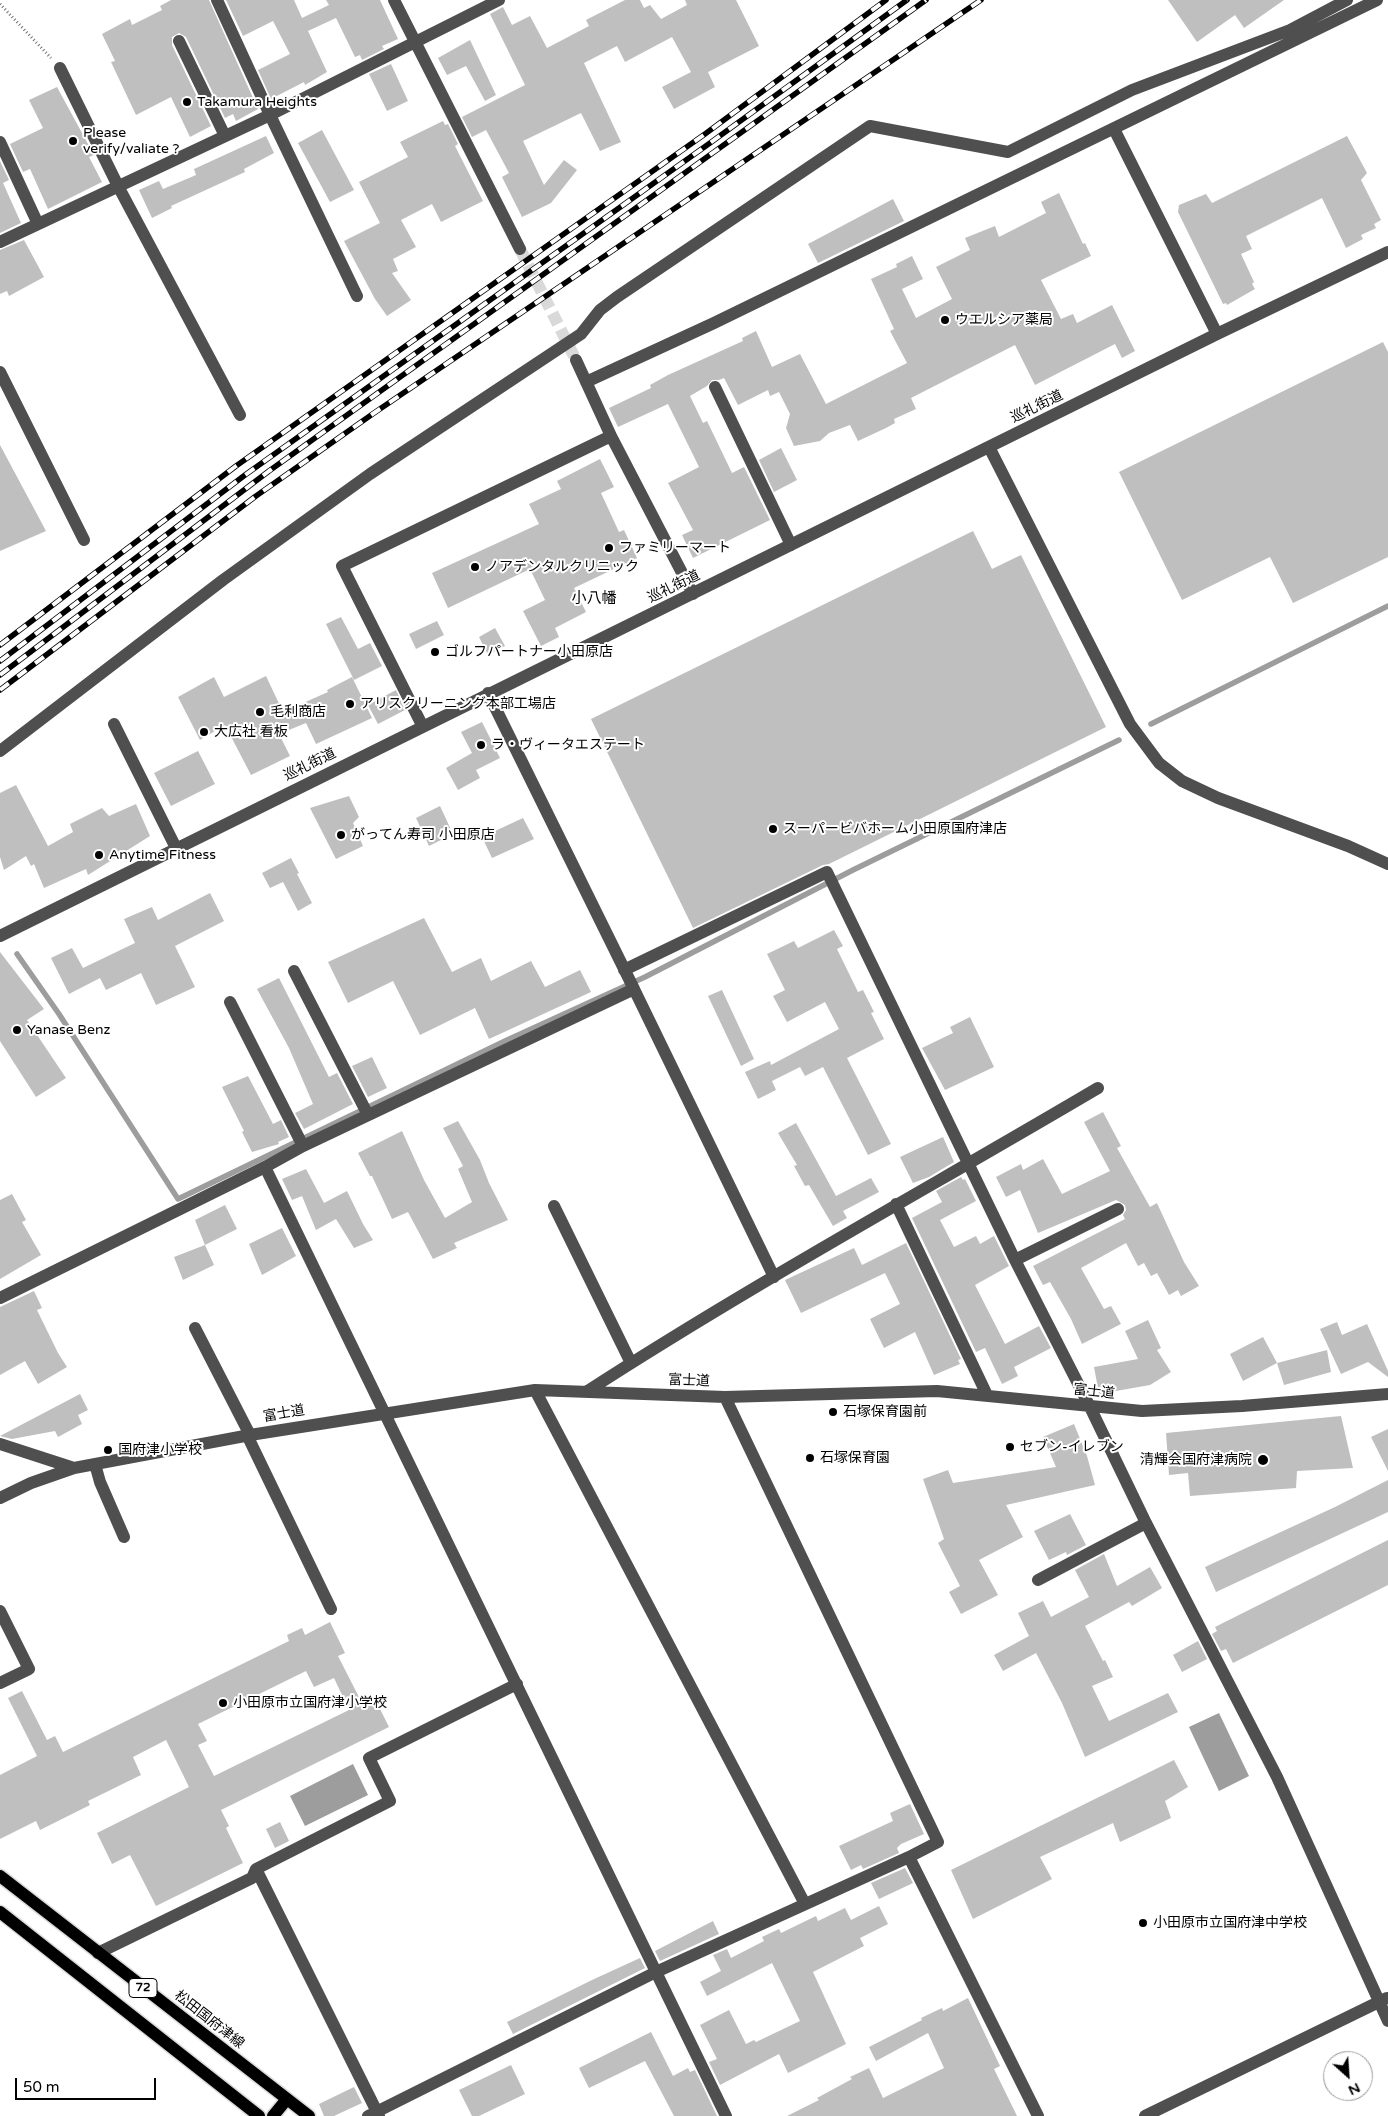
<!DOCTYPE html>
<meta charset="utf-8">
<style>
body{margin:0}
#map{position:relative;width:1388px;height:2116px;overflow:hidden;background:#fff;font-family:"Varela Round",sans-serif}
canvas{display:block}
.north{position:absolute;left:1323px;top:2051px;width:50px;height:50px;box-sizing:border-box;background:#fff;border:1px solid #999;border-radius:50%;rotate:154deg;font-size:14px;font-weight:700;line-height:20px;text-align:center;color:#000}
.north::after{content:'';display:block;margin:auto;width:18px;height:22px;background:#000;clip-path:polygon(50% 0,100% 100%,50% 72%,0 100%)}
.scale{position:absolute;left:15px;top:2078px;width:141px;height:22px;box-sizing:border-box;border:2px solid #000;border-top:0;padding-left:6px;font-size:15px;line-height:18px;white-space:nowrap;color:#000;-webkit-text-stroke:4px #fff;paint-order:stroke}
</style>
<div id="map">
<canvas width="1388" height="2116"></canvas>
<div class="north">N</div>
<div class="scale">50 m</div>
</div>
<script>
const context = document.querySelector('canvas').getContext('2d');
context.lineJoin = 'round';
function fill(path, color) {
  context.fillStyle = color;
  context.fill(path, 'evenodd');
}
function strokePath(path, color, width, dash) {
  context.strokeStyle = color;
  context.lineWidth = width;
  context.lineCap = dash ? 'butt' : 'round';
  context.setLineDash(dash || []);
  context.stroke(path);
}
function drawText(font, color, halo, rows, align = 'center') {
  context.font = font + ' "Varela Round","Noto Sans JP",sans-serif';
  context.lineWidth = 4;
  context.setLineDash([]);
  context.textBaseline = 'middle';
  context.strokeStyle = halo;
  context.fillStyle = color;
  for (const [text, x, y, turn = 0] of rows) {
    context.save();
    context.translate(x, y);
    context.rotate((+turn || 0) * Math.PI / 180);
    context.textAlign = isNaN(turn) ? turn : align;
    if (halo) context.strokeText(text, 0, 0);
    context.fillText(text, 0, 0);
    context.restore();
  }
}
const water = new Path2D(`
 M1219 1713 1249 1776 1219 1791 1189 1727Z
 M353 1764 368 1795 305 1826 290 1796Z`);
const stream = new Path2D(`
 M1151 724 1388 606
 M17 954 59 1014 178 1199 505 1041 645 977 853 870 1119 740`);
const building = new Path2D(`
 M171 0H209L258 109 236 121 233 114 225 118 186 37 179 33 172 37V45L211 126 190 137 171 97 136 115 111 62 115 61 102 34 130 19 132 25 162 10 160 6Z
 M226 0H294L302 18 329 5 326 0H380L398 39 382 46 384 49 362 60 360 55 355 57 336 18 308 31 327 72 305 85 304 82 271 99 258 70 290 54 273 21 243 36Z
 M625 0H640L644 8 650 5 661 19 687 5 685 0H736L759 46 708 72 715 87 674 109 662 87 691 72 672 37 625 62 617 46 584 63 621 142 600 151 581 113 523 141 544 185 564 160 577 170 551 203 522 217 502 177 509 173 486 130 472 137 462 117 525 85 490 14 503 7 512 25 530 16 547 48 589 26 586 20Z
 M1168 0H1284L1244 28 1235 15 1197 42Z
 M470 40 496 95 485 101 466 66 447 75 438 58Z
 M391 64 408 101 387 111 369 74Z
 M57 87 94 155 89 157 102 182 48 209 30 169 23 172 10 144 43 128 29 100Z
 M443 121 445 125 448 124 458 144 455 146 483 201 441 222 432 204 401 220 416 247 393 259 398 271 392 273 411 300 387 316 375 299 344 241 380 223 359 182 408 157 400 142Z
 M322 130 354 190 330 202 298 143Z
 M266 136 274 153 244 169 245 172 171 206 172 208 152 218 139 190 159 181 163 189 196 175 194 169Z
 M1347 136 1367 173 1361 180 1381 220 1374 224 1376 228 1361 235 1363 239 1346 248 1322 198 1246 236 1252 249 1241 254 1254 282 1252 284 1255 289 1227 305 1226 303 1223 304 1178 212 1179 205 1206 194 1212 203Z
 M0 161 9 180 3 183 21 223 0 233Z
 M1059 193 1083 244 1085 243 1091 256 1041 280 1061 319 1073 314 1077 323 1112 305 1135 351 1122 358 1115 344 1035 385 1015 345 911 398 916 409 894 419 895 423 886 428 858 441 850 425 829 433 820 441 794 446 786 428 790 414 779 392 770 396 768 390 738 405 724 378 719 380H712L707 386 690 396 703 423 707 421 732 473 744 467 770 520 693 558 682 535 693 530 668 483 699 467 668 404 618 427 609 408 651 388 650 385 668 375 743 341 742 338 756 331 772 367 800 354 826 404 907 363 890 331 894 329 871 279 897 267 896 264 912 256 923 279 902 289 916 318 952 299 936 267 970 250 965 238 995 226 999 237 1046 213 1041 202Z
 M893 199 904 221 818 263 808 244Z
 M24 240 44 277 9 296 7 291 0 294V250Z
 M1383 342 1388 352V557L1293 603 1270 557 1182 600 1119 472Z
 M0 445 46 531 0 551Z
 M781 448 797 480 774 492 759 460Z
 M600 459 614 487 601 493 619 532 624 530 637 558 574 588 586 612 555 628 559 637 541 646 523 611 545 600 530 569 448 608 432 573 539 524 529 504 561 489 557 481Z
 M973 531 992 569 1021 555 1106 727 829 864 823 865 693 928 591 719Z
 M341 617 358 649 370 643 382 666 354 680 326 624Z
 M437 621 444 635 416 649 409 634Z
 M495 628 505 646 488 655 479 637Z
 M266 676 283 712 328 692 327 690 352 677 372 718 316 744 306 723 279 734 290 756 251 775 225 725 200 740 178 697 214 677 224 697Z
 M396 690 405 710 378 724 368 705Z
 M482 722 500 758 476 770 480 778 458 790 446 768 472 753 461 732Z
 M198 751 215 784 171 806 154 773Z
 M16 785 48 846 73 832 70 824 102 808 109 816 136 804 150 836 88 875 86 869 44 888 34 864 31 866 26 856 4 870 0 857V793Z
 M349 796 359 817 353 823 363 846 336 859 310 808Z
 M440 806 453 834 429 846 416 818Z
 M523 818 534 839 492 858 482 837Z
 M291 858 299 873 297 874 312 903 298 911 283 882 270 888 262 873Z
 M210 893 224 921 175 946 195 987 156 1005 141 973 106 990 100 978 69 994 51 958 72 948 83 968 135 943 124 919 152 907 158 920Z
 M424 918 452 972 481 958 491 981 531 961 545 987 580 970 591 992 489 1039 475 1008 420 1035 393 981 348 1003 328 962Z
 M834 930 843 946 837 949 858 992 863 990 874 1012 871 1013 884 1039 847 1058 891 1144 868 1155 823 1067 805 1076 800 1067 772 1081 776 1090 758 1099 745 1072 770 1061 771 1065 839 1029 825 1002 787 1022 773 996 785 990 767 954 794 941 798 948Z
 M0 952 44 1009 27 1020 66 1078 36 1097 0 1041Z
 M279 978 329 1077 337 1073 353 1104 304 1129 295 1113 313 1104 289 1048 257 989Z
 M722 990 754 1059 741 1066 708 996Z
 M970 1017 994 1067 945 1090 922 1048 953 1033 950 1027Z
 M372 1057 387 1088 368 1097 352 1066Z
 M248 1076 273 1124 281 1120 289 1137 278 1142 279 1144 252 1152 242 1132 244 1131 222 1087Z
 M1103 1112 1121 1146 1117 1148 1150 1207 1157 1203 1184 1262 1199 1286 1181 1296 1178 1290 1169 1295 1157 1273 1151 1276 1144 1263 1138 1266 1126 1243 1081 1268 1104 1309 1111 1306 1121 1324 1082 1344 1071 1319 1050 1282 1043 1285 1033 1266 1125 1219 1123 1215 1126 1210 1125 1205 1116 1200 1038 1233 1020 1190 1006 1197 996 1177 1021 1164 1023 1170 1043 1159 1062 1194 1110 1171 1084 1122Z
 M458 1121 480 1160 489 1183 508 1220 454 1243 457 1248 433 1259 408 1212 392 1219 372 1176H370L358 1153 402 1131 424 1180 445 1218 472 1202 458 1169 463 1166 443 1128Z
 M796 1123 836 1196 871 1178 879 1192 843 1211 847 1218 833 1226 809 1185 805 1186 794 1166 797 1165 778 1133Z
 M943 1137 954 1162 929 1177 913 1183 900 1157Z
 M306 1169 324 1203 347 1191 363 1224 373 1240 354 1248 336 1219 316 1230 302 1196 292 1200 282 1179Z
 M961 1177 963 1180 965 1179 976 1201 940 1220 954 1247 976 1236 980 1244 994 1236 1009 1266 975 1285 1005 1344 1039 1326 1051 1348 1014 1367 1018 1376 1002 1384 985 1348 976 1352 912 1218 942 1202 936 1191Z
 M12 1194 26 1220 22 1222 41 1255 0 1279V1200Z
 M225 1205 237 1229 205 1245 195 1220Z
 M282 1228 296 1256 262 1275 249 1244Z
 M906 1243 961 1359 958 1360 960 1364 934 1375 915 1332 884 1348 870 1319 900 1304 885 1273 801 1313 785 1280 854 1248 862 1265Z
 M205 1245 214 1265 183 1280 174 1257Z
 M34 1291 42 1308 37 1310 58 1353 67 1367 38 1384 25 1361 0 1375V1307Z
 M1148 1320 1161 1348 1157 1350 1171 1372 1150 1385 1099 1394 1094 1367 1138 1359 1125 1331Z
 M1337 1322 1342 1335 1367 1324 1388 1371V1377L1368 1362 1341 1374 1320 1329Z
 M1263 1337 1277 1363 1243 1381 1230 1354Z
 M1327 1350 1331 1372 1284 1385 1277 1363Z
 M80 1394 88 1410 78 1415 82 1424 58 1437 55 1431 12 1439 0 1436Z
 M1341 1416 1353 1468 1297 1471 1296 1488 1190 1496 1188 1473 1169 1475 1166 1433Z
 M1074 1424 1087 1456 1095 1485 1006 1505 1023 1537 979 1560 998 1595 961 1614 949 1592 960 1586 938 1543 944 1539 923 1479 948 1470 953 1483 1056 1467 1043 1437Z
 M1388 1429V1471L1371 1437Z
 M1388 1480V1512L1216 1592 1205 1567 1335 1507Z
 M1070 1514 1086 1545 1067 1555 1066 1552 1049 1560 1034 1531Z
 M1388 1540V1585L1233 1663 1226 1649 1221 1651 1212 1634 1217 1631 1215 1627Z
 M1104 1554 1117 1586 1150 1567 1162 1588 1132 1606 1129 1602 1085 1626 1103 1661 1105 1660 1113 1677 1092 1686 1109 1721 1168 1693 1178 1712 1085 1757 1062 1703 1036 1653 1003 1671 994 1655 1029 1636 1018 1613 1043 1601 1051 1617 1089 1597 1075 1570Z
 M330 1622 345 1653 338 1656 362 1703 374 1697 389 1727 221 1810 229 1826 226 1828 243 1863 156 1906 130 1855 112 1864 97 1833 189 1787 166 1740 133 1757 141 1775 88 1801 90 1805 40 1830 36 1821 0 1839V1775L37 1756 8 1698 22 1691 47 1740 55 1736 63 1752 289 1641 287 1635 302 1628 305 1635ZM306 1671 314 1687 334 1678 349 1710 214 1776 198 1745 207 1741 198 1724Z
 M1198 1641 1207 1659 1182 1672 1173 1655Z
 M1174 1760 1188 1787 1165 1801 1171 1818 1120 1842 1113 1823 1040 1857 1052 1879 973 1919 951 1870Z
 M910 1804 924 1834 901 1844 897 1848 899 1853 863 1869 861 1865 851 1870 839 1846 893 1821 890 1813Z
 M280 1822 289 1841 275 1848 266 1829Z
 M905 1868 913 1883 879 1899 871 1883Z
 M879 1906 888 1924 860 1938 864 1946 813 1972 846 2044 788 2073 779 2054 720 2085 709 2062 717 2059 700 2025 729 2010 746 2044 754 2040 756 2042 800 2021 772 1963 707 1996 700 1982 721 1971 713 1955 727 1949 731 1958 764 1941 762 1937 779 1929 781 1933 816 1916 818 1921 845 1908 851 1920Z
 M713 1921 719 1934 660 1961 655 1951Z
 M640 1958 645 1968 513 2034 507 2022 592 1980Z
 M968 1998 1000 2066 994 2069 1017 2116H787L819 2100 817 2098 852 2079 850 2077 869 2068 883 2098 944 2068 928 2033 876 2061 869 2047 922 2020 921 2018 942 2008 943 2011Z
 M651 2032 673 2076 688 2068 690 2072 695 2070 717 2116H674L645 2061 589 2088 579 2068Z
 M511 2065 525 2094 479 2116H472L459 2090Z
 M354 2087 362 2103 334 2116H324L319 2104Z`);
const minorTunnel = new Path2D(`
 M520 249 576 360`);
const path = new Path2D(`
 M0 4 51 58`);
const minor = new Path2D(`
 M217 0 270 115 357 296
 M394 0 520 249
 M179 41 225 136
 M60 68 118 186 240 415
 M1114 129 1217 334
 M0 142 38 224
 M0 242 270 115 499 0
 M576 360 611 436 693 594
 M0 372 84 540
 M586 382 714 323 1377 0
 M715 387 791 545
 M989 447 1130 724 1159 763 1182 781 1218 798 1348 846 1388 864
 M488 693 634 989
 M114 724 176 848
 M423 727 342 566 611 436
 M0 751 223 580 370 474 581 334 600 310 617 297 870 126 1008 152 1132 90 1290 30 1347 0
 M0 936 1217 334 1388 252
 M624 970 827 872 1015 1260 1090 1407 1146 1523 1277 1777 1388 2021
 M294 971 368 1115
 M230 1002 303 1146
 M265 1167 303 1146 634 989 774 1277
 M896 1204 987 1395
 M554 1206 631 1363
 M1015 1260 1118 1209
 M0 1298 265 1167 726 2116
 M195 1328 250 1435
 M535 1390 805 1904
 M586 1392C753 1284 927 1189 1098 1088
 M725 1397 938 1842 909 1857 1038 2116
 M247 1435 331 1609
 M0 1444 74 1468
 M95 1464 100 1482 124 1537
 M0 1498 31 1483 74 1468 250 1435 535 1390 725 1397 937 1391 1142 1411 1242 1406 1388 1394
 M1038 1580 1146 1523
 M0 1611 29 1669 0 1683
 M256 1869 379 2116
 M98 1953 252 1878 256 1869 390 1801 369 1758 517 1684
 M368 2116 656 1972 909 1857
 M1145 2116 1387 1998`);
const major = new Path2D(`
 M0 1876 309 2116
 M0 1912 259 2116
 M273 2116 287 2099`);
const rail = new Path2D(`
 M0 645 236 466 705 134 886 0
 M0 661 245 475 710 143 907 0
 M0 675 269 471 926 0
 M0 690 256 496 374 413 981 0`);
const markers = [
 [187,102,5,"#000"],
 [73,141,5,"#000"],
 [945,320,5,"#000"],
 [609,548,5,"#000"],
 [475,567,5,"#000"],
 [435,652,5,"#000"],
 [350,704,5,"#000"],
 [260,712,5,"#000"],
 [204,732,5,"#000"],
 [481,745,5,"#000"],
 [773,829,5,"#000"],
 [341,835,5,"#000"],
 [99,855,5,"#000"],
 [17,1030,5,"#000"],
 [833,1412,5,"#000"],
 [1010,1447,5,"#000"],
 [108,1450,5,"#000"],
 [810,1458,5,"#000"],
 [1263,1460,6,"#000"],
 [223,1703,5,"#000"],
 [1143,1923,5,"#000"]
];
const shields = [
 [143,1988,28]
];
const shieldNames = [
 ["72",143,1988]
];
const poiNames = [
 ["Takamura Heights",197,102],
 ["Please",83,133],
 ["verify/valiate ?",83,149],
 ["ウエルシア薬局",955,320],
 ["ファミリーマート",619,548],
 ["ノアデンタルクリニック",485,567],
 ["ゴルフパートナー小田原店",445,652],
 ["アリスクリーニング本部工場店",360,704],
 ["毛利商店",270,712],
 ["大広社 看板",214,732],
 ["ラ・ヴィータエステート",491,745],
 ["スーパービバホーム小田原国府津店",783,829],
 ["がってん寿司 小田原店",351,835],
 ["Anytime Fitness",109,855],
 ["Yanase Benz",27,1030],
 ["石塚保育園前",843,1412],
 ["セブン-イレブン",1020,1447],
 ["国府津小学校",118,1450],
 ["石塚保育園",820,1458],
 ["清輝会国府津病院",1252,1460,"right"],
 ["小田原市立国府津小学校",233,1703],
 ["小田原市立国府津中学校",1153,1923]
];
const streetNames = [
 ["巡礼街道",1037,407,-26],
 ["巡礼街道",674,587,-26],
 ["巡礼街道",310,765,-26],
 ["富士道",689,1381,2],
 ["富士道",1094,1392,6],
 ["富士道",284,1414,-10],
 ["松田国府津線",209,2020,38]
];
const neighbourhoodNames = [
 ["小八幡",594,599]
];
fill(water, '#9d9d9d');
strokePath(stream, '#9d9d9d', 5.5);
fill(building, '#bfbfbf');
strokePath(minorTunnel, '#d9d9d9', 12, [12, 6]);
strokePath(major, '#dbdbdb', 15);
strokePath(path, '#717171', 3, [1, 2.5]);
strokePath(minor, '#4f4f4f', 12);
strokePath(major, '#000', 12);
strokePath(rail, '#000', 5.5);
strokePath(rail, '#fff', 4, [11]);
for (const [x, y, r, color] of markers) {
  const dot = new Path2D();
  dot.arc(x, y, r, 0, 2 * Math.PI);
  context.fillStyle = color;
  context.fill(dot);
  strokePath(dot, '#fff', 2);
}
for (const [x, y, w] of shields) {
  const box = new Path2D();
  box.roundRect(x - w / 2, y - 9.5, w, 19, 4);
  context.fillStyle = '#fff';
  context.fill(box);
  strokePath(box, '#000', 1);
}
drawText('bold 12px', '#000', null, shieldNames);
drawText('14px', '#000', '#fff', poiNames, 'left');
drawText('14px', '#000', '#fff', streetNames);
drawText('15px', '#000', '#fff', neighbourhoodNames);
</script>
